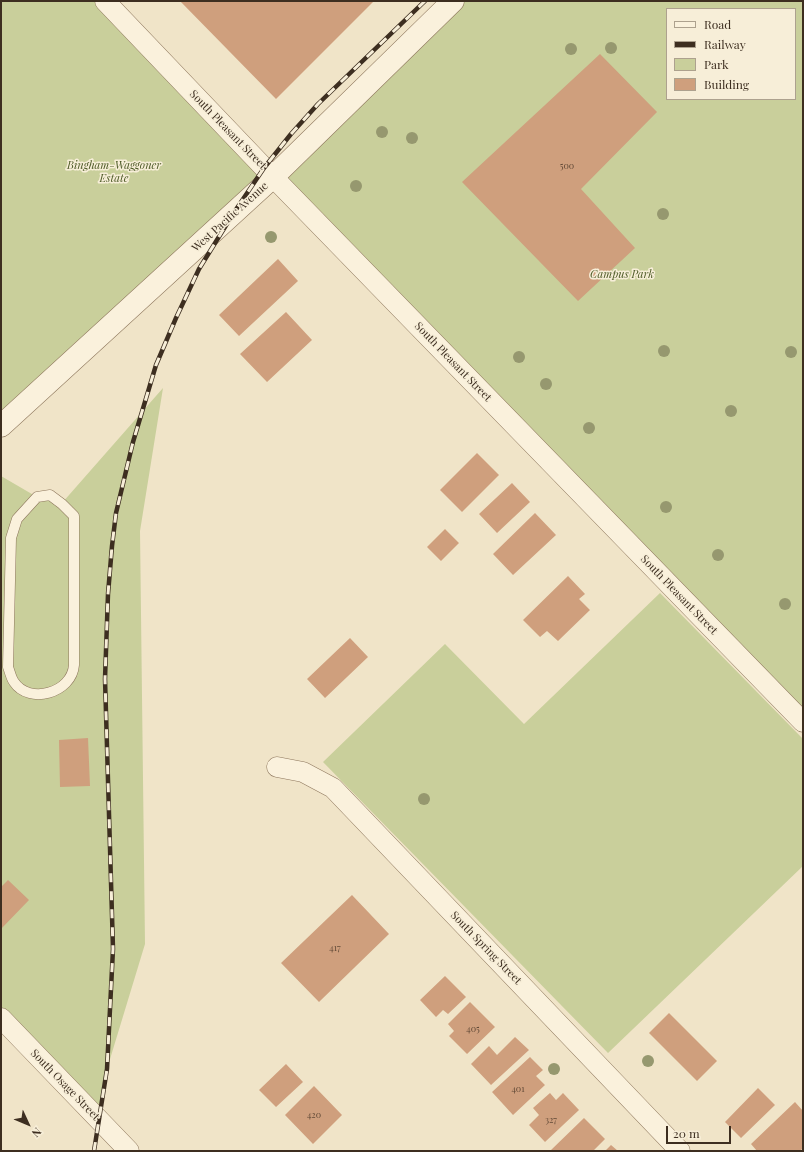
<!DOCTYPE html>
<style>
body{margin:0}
#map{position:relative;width:804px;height:1152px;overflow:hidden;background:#f0e4c8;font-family:"Playfair Display",serif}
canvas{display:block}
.frame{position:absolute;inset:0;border:2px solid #3d2e20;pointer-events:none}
.legend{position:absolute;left:666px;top:8px;width:130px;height:92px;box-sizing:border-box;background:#f7eed8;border:1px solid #ada18e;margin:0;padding:5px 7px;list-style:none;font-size:12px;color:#3d2e20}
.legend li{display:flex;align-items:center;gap:8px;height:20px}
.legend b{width:20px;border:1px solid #ada18e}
.north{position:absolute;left:8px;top:1104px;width:40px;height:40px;-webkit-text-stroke:3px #f7eed8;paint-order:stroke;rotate:134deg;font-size:11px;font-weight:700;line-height:16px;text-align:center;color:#3d2e20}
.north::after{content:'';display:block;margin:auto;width:14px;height:18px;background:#3d2e20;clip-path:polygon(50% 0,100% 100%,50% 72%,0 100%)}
.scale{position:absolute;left:666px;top:1126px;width:65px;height:18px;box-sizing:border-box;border:2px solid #3d2e20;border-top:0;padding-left:5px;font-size:12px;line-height:14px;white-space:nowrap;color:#3d2e20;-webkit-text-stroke:3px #f7eed8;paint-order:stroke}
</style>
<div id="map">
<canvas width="804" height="1152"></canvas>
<div class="frame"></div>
<ul class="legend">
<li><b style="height:5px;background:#faf1dc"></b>Road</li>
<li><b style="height:5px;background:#3d2e20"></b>Railway</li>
<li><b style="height:11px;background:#c9cf9b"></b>Park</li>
<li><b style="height:11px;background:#cf9f7d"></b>Building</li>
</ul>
<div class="north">N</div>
<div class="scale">20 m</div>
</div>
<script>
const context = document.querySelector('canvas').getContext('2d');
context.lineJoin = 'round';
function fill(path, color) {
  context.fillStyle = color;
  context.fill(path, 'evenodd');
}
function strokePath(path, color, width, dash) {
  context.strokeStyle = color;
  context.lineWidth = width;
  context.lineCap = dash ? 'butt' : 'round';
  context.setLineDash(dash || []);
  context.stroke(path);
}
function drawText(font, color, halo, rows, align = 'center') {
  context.font = font + ' "Playfair Display",serif';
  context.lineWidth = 3;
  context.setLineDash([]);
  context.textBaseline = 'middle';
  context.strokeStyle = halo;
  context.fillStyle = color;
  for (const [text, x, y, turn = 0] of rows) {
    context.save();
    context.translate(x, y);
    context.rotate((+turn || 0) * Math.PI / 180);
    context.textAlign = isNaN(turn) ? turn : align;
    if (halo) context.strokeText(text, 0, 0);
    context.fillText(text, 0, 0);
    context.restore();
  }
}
const green = new Path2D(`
 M1 1H105L273 177 458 1H803V722L273 177 1 432ZM667 9H795V99H667Z
 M163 388 140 531 145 944 107 1069 99 1120 1 1018V476L37 497 62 503Z
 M660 593 803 739V866L608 1053 323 762 445 644 524 724Z`);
const building = new Path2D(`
 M180 1H374L276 99Z
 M600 54 657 112 581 189 635 248 578 301 462 182Z
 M278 259 298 281 239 336 219 315Z
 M286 312 312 340 267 382 240 354Z
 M477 453 499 475 462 512 440 490Z
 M512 483 530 502 497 533 479 514Z
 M535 513 556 535 513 575 493 554Z
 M445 529 459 543 441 561 427 547Z
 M568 576 585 594 579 599 590 610 558 641 547 631 540 637 523 620Z
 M350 638 368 657 325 698 307 679Z
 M88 738 90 786 60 787 59 740Z
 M8 880 29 900 1 929V887Z
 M352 895 389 934 319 1002 281 963Z
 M445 976 466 997 448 1014 443 1010 436 1017 420 1000Z
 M470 1002 495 1027 467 1054 449 1036 454 1031 448 1024Z
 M669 1013 717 1061 697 1081 649 1033Z
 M515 1037 529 1050 491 1085 471 1064 489 1046 497 1055Z
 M530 1057 543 1070 536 1076 545 1085 513 1115 492 1092Z
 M286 1064 303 1082 276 1107 259 1090Z
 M314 1086 342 1115 313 1144 285 1115Z
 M758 1088 775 1105 741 1138 725 1122Z
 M550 1093 556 1100 563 1093 579 1110 545 1142 529 1125 539 1115 533 1108Z
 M795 1102 803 1111V1148L800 1151H757L751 1144Z
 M584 1118 605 1139 593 1151H550Z
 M611 1145 618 1151H605Z`);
const service = new Path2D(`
 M50 495 62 504 74 516V665C72 693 29 705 14 682 11 678 10 672 8 667L11 538 17 519 37 497Z`);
const minor = new Path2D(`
 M105 1 273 177 803 722
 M277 767 303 772 333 788 680 1151
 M1 1018 129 1151`);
const tertiary = new Path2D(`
 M1 426 273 177 453 1`);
const rail = new Path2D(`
 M94 1151 107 1069 113 949 105 679 108 594 112 546 116 513 133 442 156 365 176 318 199 269 233 214 264 168 291 134 318 104 425 1`);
const trees = [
 [611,48],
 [571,49],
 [382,132],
 [412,138],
 [356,186],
 [663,214],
 [271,237],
 [664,351],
 [791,352],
 [519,357],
 [546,384],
 [731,411],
 [589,428],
 [666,507],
 [718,555],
 [785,604],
 [424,799],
 [648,1061],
 [554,1069]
];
const numberNames = [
 ["500",567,166],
 ["417",335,948],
 ["405",473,1029],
 ["401",518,1089],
 ["420",314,1115],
 ["327",551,1120]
];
const streetNames = [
 ["South Pleasant Street",228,130,46],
 ["West Pacific Avenue",230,217,-42],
 ["South Pleasant Street",453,362,46],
 ["South Pleasant Street",679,595,46],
 ["South Spring Street",486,948,46],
 ["South Osage Street",65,1085,46]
];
const parkNames = [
 ["Bingham-Waggoner",114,166],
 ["Estate",114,179],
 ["Campus Park",622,275]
];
fill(green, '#c9cf9b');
fill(building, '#cf9f7d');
strokePath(service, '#8d765c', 11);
strokePath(minor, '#8d765c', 21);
strokePath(tertiary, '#8d765c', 23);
strokePath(service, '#faf1dc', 10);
strokePath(minor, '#faf1dc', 20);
strokePath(tertiary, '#faf1dc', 22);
strokePath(rail, '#3d2e20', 4.5);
strokePath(rail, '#f7eed8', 3, [9]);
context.fillStyle = '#96986f';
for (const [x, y] of trees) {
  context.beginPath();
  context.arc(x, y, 6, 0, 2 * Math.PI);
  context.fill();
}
drawText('9px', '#624a37', null, numberNames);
drawText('11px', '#3d2e20', '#f7eed8', streetNames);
drawText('italic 11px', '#4d5a26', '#f7eed8', parkNames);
</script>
